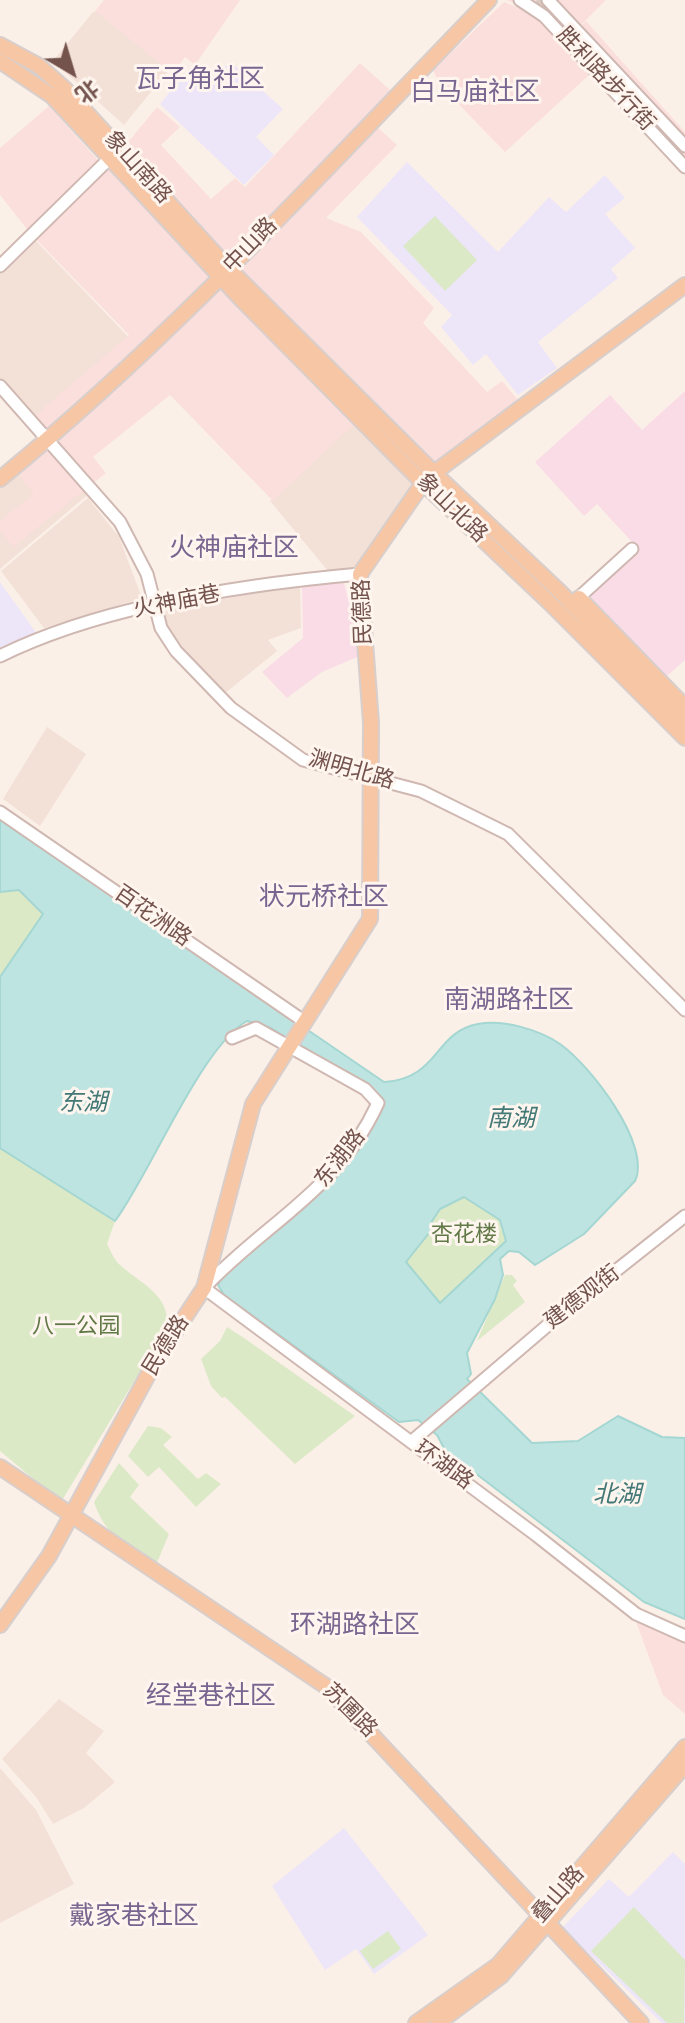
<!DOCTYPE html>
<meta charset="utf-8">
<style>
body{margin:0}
#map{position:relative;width:685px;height:2023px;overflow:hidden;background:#fbf0e8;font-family:"Nunito Sans","Noto Sans SC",sans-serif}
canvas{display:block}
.north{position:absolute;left:32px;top:32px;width:80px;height:80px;-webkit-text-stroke:6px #fef5ef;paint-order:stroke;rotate:142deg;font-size:22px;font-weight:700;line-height:32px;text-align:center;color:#74534d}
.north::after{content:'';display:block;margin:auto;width:28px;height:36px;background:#74534d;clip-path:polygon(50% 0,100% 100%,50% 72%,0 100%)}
</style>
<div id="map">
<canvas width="685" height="2023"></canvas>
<div class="north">北</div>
</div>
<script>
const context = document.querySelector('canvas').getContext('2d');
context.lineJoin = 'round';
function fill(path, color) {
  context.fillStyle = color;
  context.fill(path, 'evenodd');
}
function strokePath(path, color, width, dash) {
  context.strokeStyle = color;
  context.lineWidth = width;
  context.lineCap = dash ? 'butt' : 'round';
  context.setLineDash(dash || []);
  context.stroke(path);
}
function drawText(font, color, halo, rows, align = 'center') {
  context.font = font + ' "Nunito Sans","Noto Sans SC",sans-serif';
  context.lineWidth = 6;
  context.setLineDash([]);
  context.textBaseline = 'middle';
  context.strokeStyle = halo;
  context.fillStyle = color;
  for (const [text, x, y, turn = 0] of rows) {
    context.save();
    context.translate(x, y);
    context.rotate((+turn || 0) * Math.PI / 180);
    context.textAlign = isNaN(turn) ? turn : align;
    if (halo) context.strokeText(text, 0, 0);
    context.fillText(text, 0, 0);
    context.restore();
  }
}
const residential = new Path2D(`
 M214 0 168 71 124 125 53 61 93 12Z
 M36 241 140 349 45 430 0 378V272Z
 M356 421 419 483 357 569 328 571 270 501Z
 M50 448 91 492 0 569V488Z
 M88 498 119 537 142 598 44 628 1 571Z
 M300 584 301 628 268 640 277 651 224 694 172 638 163 611Z
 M47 727 86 754 40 826 3 799Z
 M59 1699 104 1731 86 1753 115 1782 84 1808 53 1824 36 1797 2 1759Z
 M0 1768 36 1810 74 1884 0 1923Z`);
const commercial = new Path2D(`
 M104 0H240L195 65 185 57 173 74 95 11Z
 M507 0H606L577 29 586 21 685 132V173L534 13Z
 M504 2 533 14 589 75 505 152 440 85 433 70Z
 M360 63 400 99 375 125 397 145 326 218 361 232 434 308 423 323 487 392 502 381 519 401 436 465 374 405 273 501 170 395 93 457 106 473 13 547 0 530V521L34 494 17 472 54 443 32 418 129 335 30 233 0 195V148L49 106 106 169 157 107 180 127 161 145 211 199 235 178 245 187Z
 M635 1619 685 1641V1714L663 1695Z`);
const education = new Path2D(`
 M230 61 283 109 256 137 274 155 244 185 160 104 190 67 211 83Z
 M407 162 498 252 549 197 566 212 605 175 625 198 605 214 635 248 611 269 618 278 538 342 557 368 518 395 486 354 473 365 441 327 452 315 357 217Z
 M0 582 37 634 0 654Z
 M344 1828 428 1935 374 1974 356 1949 325 1970 272 1886Z
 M673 1852 685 1864V2023H662L562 1928 609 1879 629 1897Z`);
const medical = new Path2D(`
 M685 391V660L658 684 576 593 632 542 597 504 584 516 535 462 610 395 642 430Z
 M343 579 362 655 322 672 287 698 262 672 303 638 302 584Z`);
const green = new Path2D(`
 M435 216 477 260 445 291 403 246Z
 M19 890 44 914 0 977V892Z
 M0 1148 115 1221 107 1244C111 1251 114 1260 120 1265 141 1284 170 1294 167 1327L61 1502 0 1451Z
 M464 1197 500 1220 506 1242 440 1303 406 1262 433 1228 431 1221 440 1209Z
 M505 1275H512L517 1281 513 1285 525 1302 477 1341Z
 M227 1327 244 1338 355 1416 295 1464 225 1397 222 1398 211 1386 201 1359 220 1341Z
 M148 1426 161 1428 172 1437 163 1445 198 1479 206 1473 221 1484 196 1507 159 1467 148 1477 128 1456Z
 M119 1463 139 1485 130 1497 169 1534 156 1565C128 1547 105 1536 94 1502Z
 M634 1907 685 1960 684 2023H667L591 1951Z
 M388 1931 401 1949 373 1969 360 1951Z`);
const water = new Path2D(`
 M0 820 384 1082C439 1079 434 1032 478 1024 503 1019 540 1030 560 1044 590 1065 652 1145 635 1181L584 1234 535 1265 519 1252 509 1251 500 1259 503 1275 495 1299 467 1353 471 1374 467 1379 532 1443 578 1441 618 1416 662 1437 685 1438V1619L644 1602 445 1450 437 1435 418 1420 399 1422 224 1295 218 1285 225 1269C282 1222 357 1177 380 1104L374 1094 271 1028 247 1021C201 1047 150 1174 115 1221L0 1148V977L43 914 19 890 0 892ZM464 1197 500 1220 506 1241 440 1303 406 1262 433 1228 432 1221 440 1209Z`);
const minorTunnel = new Path2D(`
 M537 0 589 50`);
const minor = new Path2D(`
 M520 0 544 16 685 167
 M548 0 685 146
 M0 266 110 158
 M0 386 120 522 147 574 161 628 176 651 231 708 303 760 421 791 508 834 685 1010
 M575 601 632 549
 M0 656C101 606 247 584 360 574
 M0 812 305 1022
 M232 1038 256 1028 365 1089 378 1103C337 1192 267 1221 204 1288L536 1535 636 1614 685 1636
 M411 1442 555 1319 685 1216`);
const major = new Path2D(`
 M0 45 39 66 65 89 229 269 434 473 560 592 685 722
 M0 61 52 96 243 301 423 483 550 603 685 738
 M0 479C177 334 330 164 489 0
 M579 598 685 707
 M0 1467 327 1687 641 2023
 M0 1625 49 1556 155 1362 204 1288 253 1104 370 919 371 723 360 574 423 483 434 473 685 285
 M416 2023 498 1965 685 1747
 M438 2023 501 1976 685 1765`);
const streetNames = [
 ["胜利路步行街",605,80,47],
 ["象山南路",137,168,48],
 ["中山路",251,246,-46],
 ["象山北路",451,509,44],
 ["火神庙巷",177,603,-11],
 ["民德路",364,612,-92],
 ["渊明北路",351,771,16],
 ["百花洲路",152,917,35],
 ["东湖路",341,1159,-52],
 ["建德观街",583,1298,-38],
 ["民德路",167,1346,-58],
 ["环湖路",443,1466,36],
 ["苏圃路",349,1711,45],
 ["叠山路",559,1895,-49]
];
const parkNames = [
 ["杏花楼",464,1236],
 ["八一公园",76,1328]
];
const waterNames = [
 ["东湖",83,1104],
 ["南湖",511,1120],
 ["北湖",617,1496]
];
const quarterNames = [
 ["瓦子角社区",200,81],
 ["白马庙社区",475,94],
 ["火神庙社区",234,550],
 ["状元桥社区",324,899],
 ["南湖路社区",509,1002],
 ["环湖路社区",355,1627],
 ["经堂巷社区",211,1698],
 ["戴家巷社区",134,1918]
];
fill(residential, '#f3e0d7');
fill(commercial, '#fbdfdd');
fill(education, '#ede5f8');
fill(medical, '#f9dce6');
fill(green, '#dce9c7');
fill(water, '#bde4e1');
strokePath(water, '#a4d6d2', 2);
strokePath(minorTunnel, '#d9c9c1', 11, [11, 5.5]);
strokePath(minor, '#cfb8b1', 15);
strokePath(major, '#d8cfcd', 18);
strokePath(minor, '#fff', 11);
strokePath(major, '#f6c6a5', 14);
drawText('22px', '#74534d', '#fef5ef', streetNames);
drawText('22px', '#607946', '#fef5ef', parkNames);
drawText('italic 24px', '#427876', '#fef5ef', waterNames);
drawText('26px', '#796690', '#fef5ef', quarterNames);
</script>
